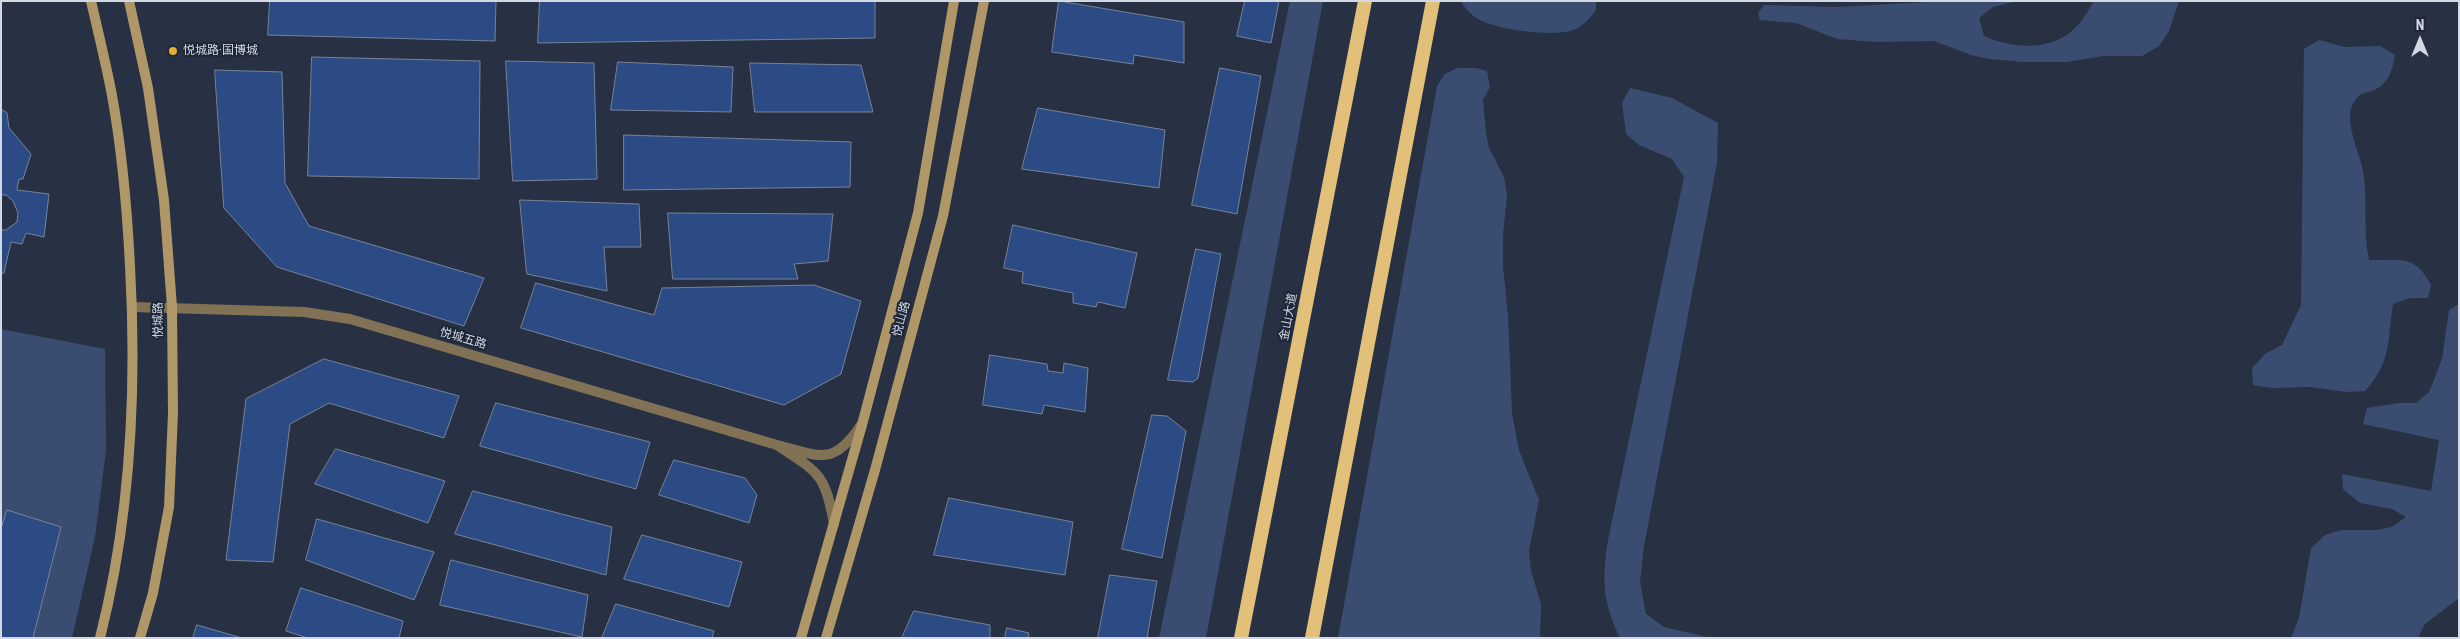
<!DOCTYPE html>
<meta charset="utf-8">
<style>
body{margin:0}
#map{position:relative;width:2460px;height:639px;overflow:hidden;background:#273143;font-family:"Roboto Condensed",sans-serif}
canvas{display:block}
.frame{position:absolute;inset:0;border:2px solid #d2d8e4;pointer-events:none}
.north{position:absolute;left:2395px;top:15px;width:50px;height:50px;-webkit-text-stroke:4px #1e2738;paint-order:stroke;rotate:0deg;font-size:14px;font-weight:700;line-height:20px;text-align:center;color:#d2d8e4}
.north::after{content:'';display:block;margin:auto;width:18px;height:22px;background:#d2d8e4;clip-path:polygon(50% 0,100% 100%,50% 72%,0 100%)}
</style>
<div id="map">
<canvas width="2460" height="639"></canvas>
<div class="frame"></div>
<div class="north">N</div>
</div>
<script>
const context = document.querySelector('canvas').getContext('2d');
context.lineJoin = 'round';
function fill(path, color) {
  context.fillStyle = color;
  context.fill(path, 'evenodd');
}
function strokePath(path, color, width, dash) {
  context.strokeStyle = color;
  context.lineWidth = width;
  context.lineCap = dash ? 'butt' : 'round';
  context.setLineDash(dash || []);
  context.stroke(path);
}
function drawText(font, color, halo, rows, align = 'center') {
  context.font = font + ' "Roboto Condensed","Noto Sans SC",sans-serif';
  context.lineWidth = 4;
  context.setLineDash([]);
  context.textBaseline = 'middle';
  context.strokeStyle = halo;
  context.fillStyle = color;
  for (const [text, x, y, turn = 0] of rows) {
    context.save();
    context.translate(x, y);
    context.rotate((+turn || 0) * Math.PI / 180);
    context.textAlign = isNaN(turn) ? turn : align;
    if (halo) context.strokeText(text, 0, 0);
    context.fillText(text, 0, 0);
    context.restore();
  }
}
const green = new Path2D(`
 M1290 1H1323L1206 638H1159Z
 M1461 1H1596V10C1591 17 1584 25 1576 29 1557 38 1499 30 1480 20 1473 17 1464 8 1461 1Z
 M1944 1H2018L1993 7 1979 18 1984 36C2010 48 2049 52 2073 30 2082 22 2088 11 2094 1H2179L2169 31 2159 46 2142 56H2104L2066 62H2024L1989 59 1971 55 1934 41 1876 42 1837 39 1796 23 1760 20 1758 13 1764 5 1838 7Z
 M2319 40 2345 47 2380 46 2395 55C2393 66 2390 81 2378 88 2366 95 2359 90 2352 106 2345 121 2358 151 2362 166 2369 197 2362 229 2369 260 2400 261 2414 253 2431 285L2428 298H2410L2393 304C2387 341 2392 361 2365 391L2346 392 2310 387 2272 388 2253 385 2252 368 2265 354 2282 345 2301 305 2304 49Z
 M1457 68H1476L1487 71 1490 87 1483 100 1486 133 1489 148 1504 177 1507 195 1503 235V266L1508 316 1512 413 1519 450 1539 500 1529 551 1531 571 1541 604 1540 638H1338L1437 86 1445 74Z
 M1630 88 1672 98 1718 123 1717 163 1644 546 1640 582 1646 614 1664 627 1711 638H1620C1602 600 1602 580 1608 540L1684 177 1672 159 1639 145 1626 134 1622 103Z
 M2459 304V598L2425 624 2418 638H2291L2299 618 2311 548 2325 535 2341 530H2377L2392 527 2406 517 2392 509 2360 503 2343 489 2342 474 2431 491 2439 440 2363 424 2367 408 2399 403H2416L2429 392 2442 359 2449 310Z
 M1 329 105 349 106 450 95 537 72 638H1Z`);
const building = new Path2D(`
 M270 1H496L495 41 268 35Z
 M540 1H875V38L538 43Z
 M1059 1 1184 22V63L1134 55 1133 64 1052 52Z
 M1245 1H1279L1271 43 1237 36Z
 M312 57 480 61 479 179 308 176Z
 M506 61 594 63 597 179 513 181Z
 M618 62 733 67 731 112 611 110Z
 M750 63 861 65 873 112H755Z
 M1220 68 1261 76 1237 214 1192 205Z
 M215 70 282 72 285 183 309 226 484 278 464 326 277 267 224 208Z
 M1038 108 1165 130 1159 188 1022 169Z
 M1 109 7 113 9 128 31 154 23 179H19L17 190 49 194 44 237 26 233 22 244 11 242 4 273 1 274Z
 M624 135 851 142 850 187 624 190Z
 M1 195H6L13 201 18 213 17 222 6 230H1Z
 M520 200 639 204 641 247H604L607 291 527 274Z
 M668 213 833 214 828 261 794 264 798 279H673Z
 M1013 225 1137 253 1125 308 1098 302 1096 307 1073 303V293L1022 283 1023 272 1004 268Z
 M1196 249 1221 254 1198 378 1193 382 1168 380Z
 M536 283 654 315 662 288 814 285 861 301 841 374 784 405 521 328Z
 M990 355 1047 364 1048 371 1063 373 1064 363 1088 368 1085 412 1044 405 1042 414 983 405Z
 M324 359 459 396 444 438 329 403 290 424 273 562 226 560 246 399Z
 M496 403 650 442 636 489 480 446Z
 M1152 415 1167 416 1186 431 1162 558 1122 549Z
 M336 449 445 481 428 523 315 484Z
 M674 460 745 478 757 495 749 523 659 495Z
 M473 491 612 527 606 575 455 534Z
 M949 498 1073 522 1065 575 934 555Z
 M7 510 61 527 33 638H1V529Z
 M317 519 434 552 414 600 306 560Z
 M642 535 742 562 729 607 624 579Z
 M451 560 588 595 582 637 440 605Z
 M1110 575 1157 581 1147 638H1098Z
 M301 588 403 621 399 638H308L286 631Z
 M616 604 714 631 712 638H602Z
 M914 611 990 625V638H902Z
 M197 625 242 638H193Z
 M1007 628 1029 633 1028 638H1005Z`);
const tertiary = new Path2D(`
 M132 307 304 312 350 319 777 445
 M834 524C825 473 819 473 777 445 820 456 833 467 861 425`);
const secondary = new Path2D(`
 M91 1C98 31 105 60 111 90 122 148 127 207 130 266 137 391 131 516 100 638
 M129 1 148 88 164 200 172 307 173 413 169 507 153 593 140 638
 M801 638 862 425 918 213 954 1
 M826 638 875 470 943 216 984 1`);
const trunk = new Path2D(`
 M1241 638 1365 1
 M1312 638 1433 1`);
const markers = [
 [173,51,5,"#e3ae34"]
];
const poiNames = [
 ["悦城路·国博城",183,51]
];
const streetNames = [
 ["金山大道",1289,317,-79],
 ["悦山路",902,319,-75],
 ["悦城路",159,320,-91],
 ["悦城五路",463,339,16]
];
fill(green, '#3a4d71');
fill(building, '#2c4b85');
strokePath(building, '#778397', 1);
strokePath(tertiary, '#817255', 10);
strokePath(secondary, '#af9767', 10);
strokePath(trunk, '#e2c07a', 14);
for (const [x, y, r, color] of markers) {
  const dot = new Path2D();
  dot.arc(x, y, r, 0, 2 * Math.PI);
  context.fillStyle = color;
  context.fill(dot);
  strokePath(dot, '#1e2738', 2);
}
drawText('12px', '#d2d8e4', '#1e2738', poiNames, 'left');
drawText('12px', '#d2d8e4', '#1e2738', streetNames);
</script>
